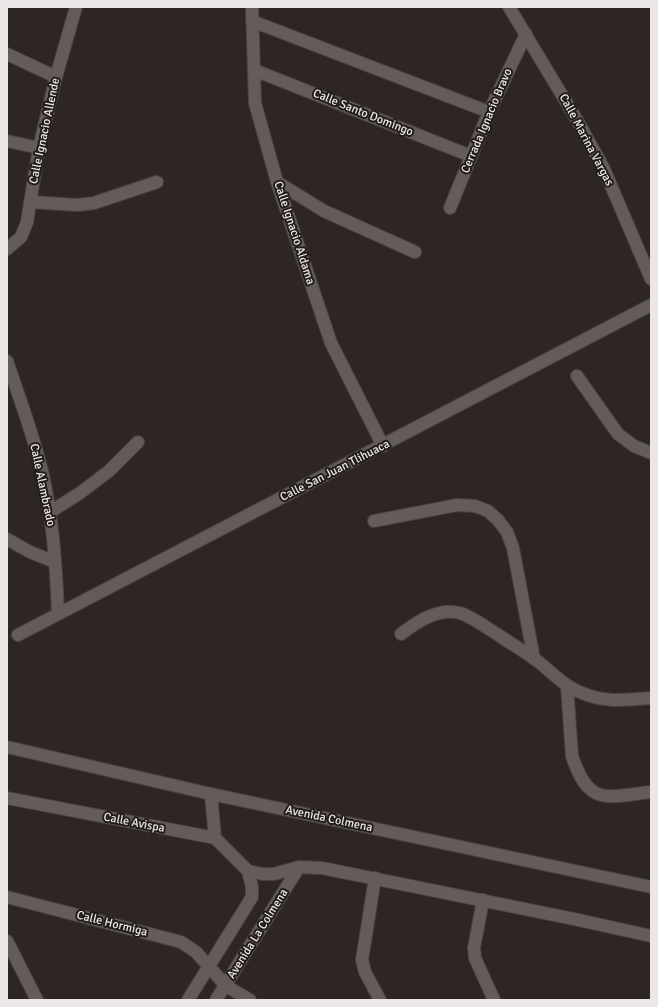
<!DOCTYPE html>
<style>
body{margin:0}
#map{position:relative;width:658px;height:1007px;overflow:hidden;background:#2d2624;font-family:Signika,sans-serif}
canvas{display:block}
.frame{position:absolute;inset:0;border:8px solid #ece7e6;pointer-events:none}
</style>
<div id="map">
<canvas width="658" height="1007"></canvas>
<div class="frame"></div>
</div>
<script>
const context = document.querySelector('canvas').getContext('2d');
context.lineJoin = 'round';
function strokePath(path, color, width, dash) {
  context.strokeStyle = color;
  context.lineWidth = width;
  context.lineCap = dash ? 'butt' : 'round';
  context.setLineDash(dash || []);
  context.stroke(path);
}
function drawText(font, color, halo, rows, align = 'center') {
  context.font = font + ' Signika,sans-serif';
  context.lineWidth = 4;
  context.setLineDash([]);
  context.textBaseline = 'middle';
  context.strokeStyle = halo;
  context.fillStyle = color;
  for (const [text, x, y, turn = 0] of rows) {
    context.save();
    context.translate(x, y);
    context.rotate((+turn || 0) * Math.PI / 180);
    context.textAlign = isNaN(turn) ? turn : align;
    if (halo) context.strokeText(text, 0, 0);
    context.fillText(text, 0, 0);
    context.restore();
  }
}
const minor = new Path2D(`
 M252 7 255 103 277 182 331 343 383 446
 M252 21 489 112
 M7 54 56 77
 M254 70 471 156
 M7 141 39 148
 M277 182 324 211 415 252
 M30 202 78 205 94 203 157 182
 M450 208 489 112 526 34
 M577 376 618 434 634 446 651 453
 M50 512 80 493 109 471 138 442
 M374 521 457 505 475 506 488 511 498 520 507 532 513 548 534 659
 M7 539 30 552 55 562
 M401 634C417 622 438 607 460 613 473 617 485 627 497 634 511 644 526 652 540 663 553 674 566 687 582 693 606 703 626 700 651 698
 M18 635 651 305
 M567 686 572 756C589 807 606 797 651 792
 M7 747 211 794
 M375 878 362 960 365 972 380 1000
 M7 897 181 942 196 952 226 986 250 1000
 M483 900 474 948 475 958 494 1000
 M7 941 37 1000`);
const tertiary = new Path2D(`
 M509 7 577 120 604 169 651 279
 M7 249 21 237 27 222 39 148 56 77 76 7
 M7 361C19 397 33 434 42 471 53 518 56 566 58 613
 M7 798 215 838 248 871
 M215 838 211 794 651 887
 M248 871 262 874H274L299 867 322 868 574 919 651 936
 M188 1000 252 897V887L248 871
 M216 1000 299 867`);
const streetNames = [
 ["Calle Santo Domingo",363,113,22],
 ["Cerrada Ignacio Bravo",487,121,-67],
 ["Calle Ignacio Allende",45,131,-78],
 ["Calle Marina Vargas",586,140,62],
 ["Calle Ignacio Aldama",294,233,72],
 ["Calle San Juan Tlihuaca",335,471,-27],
 ["Calle Alambrado",42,485,78],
 ["Avenida Colmena",329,819,12],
 ["Calle Avispa",134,823,11],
 ["Calle Hormiga",112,924,14],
 ["Avenida La Colmena",258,934,-58]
];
strokePath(minor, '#494341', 14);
strokePath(tertiary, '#494341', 14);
strokePath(minor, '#645c59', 12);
strokePath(tertiary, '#645c59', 12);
drawText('12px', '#ece7e6', '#231d1a', streetNames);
</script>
